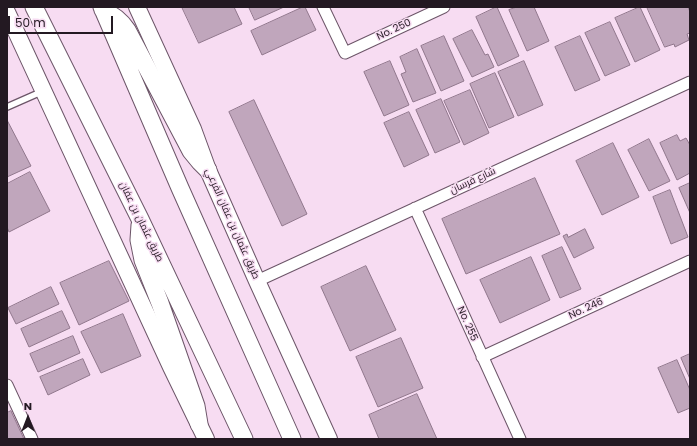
<!DOCTYPE html>
<meta charset="utf-8">
<style>
body{margin:0}
#map{position:relative;width:697px;height:446px;overflow:hidden;background:#f7dcf2;font-family:Poppins,sans-serif}
canvas{display:block}
.frame{position:absolute;inset:0;border:8px solid #231922;pointer-events:none}
.north{position:absolute;left:8px;top:398px;width:40px;height:40px;-webkit-text-stroke:3px #f7dcf2;paint-order:stroke;rotate:0deg;font-size:11px;font-weight:700;line-height:16px;text-align:center;color:#231922}
.north::after{content:'';display:block;margin:auto;width:14px;height:18px;background:#231922;clip-path:polygon(50% 0,100% 100%,50% 72%,0 100%)}
.scale{position:absolute;left:8px;top:16px;width:105px;height:18px;box-sizing:border-box;border:2px solid #231922;border-top:0;padding-left:5px;font-size:12px;line-height:14px;white-space:nowrap;color:#231922;-webkit-text-stroke:3px #f7dcf2;paint-order:stroke}
</style>
<div id="map">
<canvas width="697" height="446"></canvas>
<div class="frame"></div>
<div class="north">N</div>
<div class="scale">50 m</div>
</div>
<script>
const context = document.querySelector('canvas').getContext('2d');
context.lineJoin = 'round';
function fill(path, color) {
  context.fillStyle = color;
  context.fill(path, 'evenodd');
}
function strokePath(path, color, width, dash) {
  context.strokeStyle = color;
  context.lineWidth = width;
  context.lineCap = dash ? 'butt' : 'round';
  context.setLineDash(dash || []);
  context.stroke(path);
}
function drawText(font, color, halo, rows, align = 'center') {
  context.font = font + ' Poppins,Cairo,sans-serif';
  context.lineWidth = 3;
  context.setLineDash([]);
  context.textBaseline = 'middle';
  context.strokeStyle = halo;
  context.fillStyle = color;
  for (const [text, x, y, turn = 0] of rows) {
    context.save();
    context.translate(x, y);
    context.rotate((+turn || 0) * Math.PI / 180);
    context.textAlign = isNaN(turn) ? turn : align;
    if (halo) context.strokeText(text, 0, 0);
    context.fillText(text, 0, 0);
    context.restore();
  }
}
const building = new Path2D(`
 M182 7H234L242 24 199 43Z
 M249 7H284L255 20Z
 M303 7H305L316 30 262 55 251 31Z
 M497 7 519 56 498 66 476 17Z
 M517 7H534L549 41 527 51 509 10Z
 M640 7 660 50 635 62 615 18Z
 M647 7H688L690 12V33L687 34 689 40 675 47 674 44 665 47Z
 M610 22 630 65 605 76 585 33Z
 M472 30 485 55 488 54 494 67 472 77 453 39Z
 M444 36 464 81 441 91 421 46Z
 M580 36 600 80 575 91 555 47Z
 M417 49 436 93 413 102 401 74 406 72 400 57Z
 M390 61 409 105 384 116 364 72Z
 M524 61 543 105 518 116 498 72Z
 M495 73 514 117 489 128 470 84Z
 M470 90 489 133 464 145 444 101Z
 M441 99 460 142 435 153 416 110Z
 M254 100 307 214 282 226 229 112Z
 M409 112 429 155 404 167 384 123Z
 M7 120 31 166 7 177Z
 M677 135 680 141 686 138 690 145V173L677 180 660 143Z
 M649 139 670 181 649 191 628 150Z
 M613 143 639 197 602 215 576 161Z
 M30 172 50 211 9 232 7 227V184Z
 M535 178 560 234 466 274 442 219Z
 M690 183V213L679 188Z
 M670 190 688 237 671 244 653 197Z
 M585 229 594 248 574 258 563 236 567 234 568 237Z
 M562 247 581 289 560 298 542 256Z
 M531 257 550 300 500 323 480 280Z
 M109 261 129 301 79 325 60 283Z
 M366 266 396 330 350 351 321 287Z
 M51 287 59 304 16 324 8 308Z
 M62 311 70 328 29 347 21 329Z
 M123 314 141 356 101 373 81 332Z
 M73 336 80 353 38 372 30 354Z
 M401 338 423 388 378 407 356 357Z
 M690 354V379L681 358Z
 M83 359 90 375 48 395 40 377Z
 M677 360 690 390V408L678 413 658 368Z
 M417 394 437 439H379L369 415Z
 M11 411 24 439H7V413Z`);
const service = new Path2D(`
 M7 107 41 92`);
const minor = new Path2D(`
 M323 7 345 53 444 7
 M415 208 520 439
 M257 281 690 82
 M482 357 690 261
 M7 385 32 439`);
const secondary = new Path2D(`
 M137 7 193 129 208 170 257 281 329 439
 M7 12 171 367 206 439`);
const primary = new Path2D(`
 M34 7 140 219 244 439
 M102 7 180 188 292 439
 M103 10C114 16 120 20 127 30L191 151 200 162 208 170
 M140 225 139 240 143 260 160 303 196 406 199 424`);
const streetNames = [
 ["No. 250",394,30,-25],
 ["شارع فرسان",473,181,-25],
 ["طريق عثمان بن عفان",141,222,64],
 ["طريق عثمان بن عفان الفرعي",232,224,66],
 ["No. 246",586,309,-25],
 ["No. 255",467,324,66]
];
fill(building, '#c0a6bc');
strokePath(building, '#90778c', 1);
strokePath(service, '#6c5568', 8);
strokePath(minor, '#6c5568', 13);
strokePath(secondary, '#6c5568', 18);
strokePath(primary, '#6c5568', 19);
strokePath(service, '#fff', 5.5);
strokePath(minor, '#fff', 11);
strokePath(secondary, '#fff', 16);
strokePath(primary, '#fff', 17);
drawText('10px', '#231922', '#f7dcf2', streetNames);
</script>
